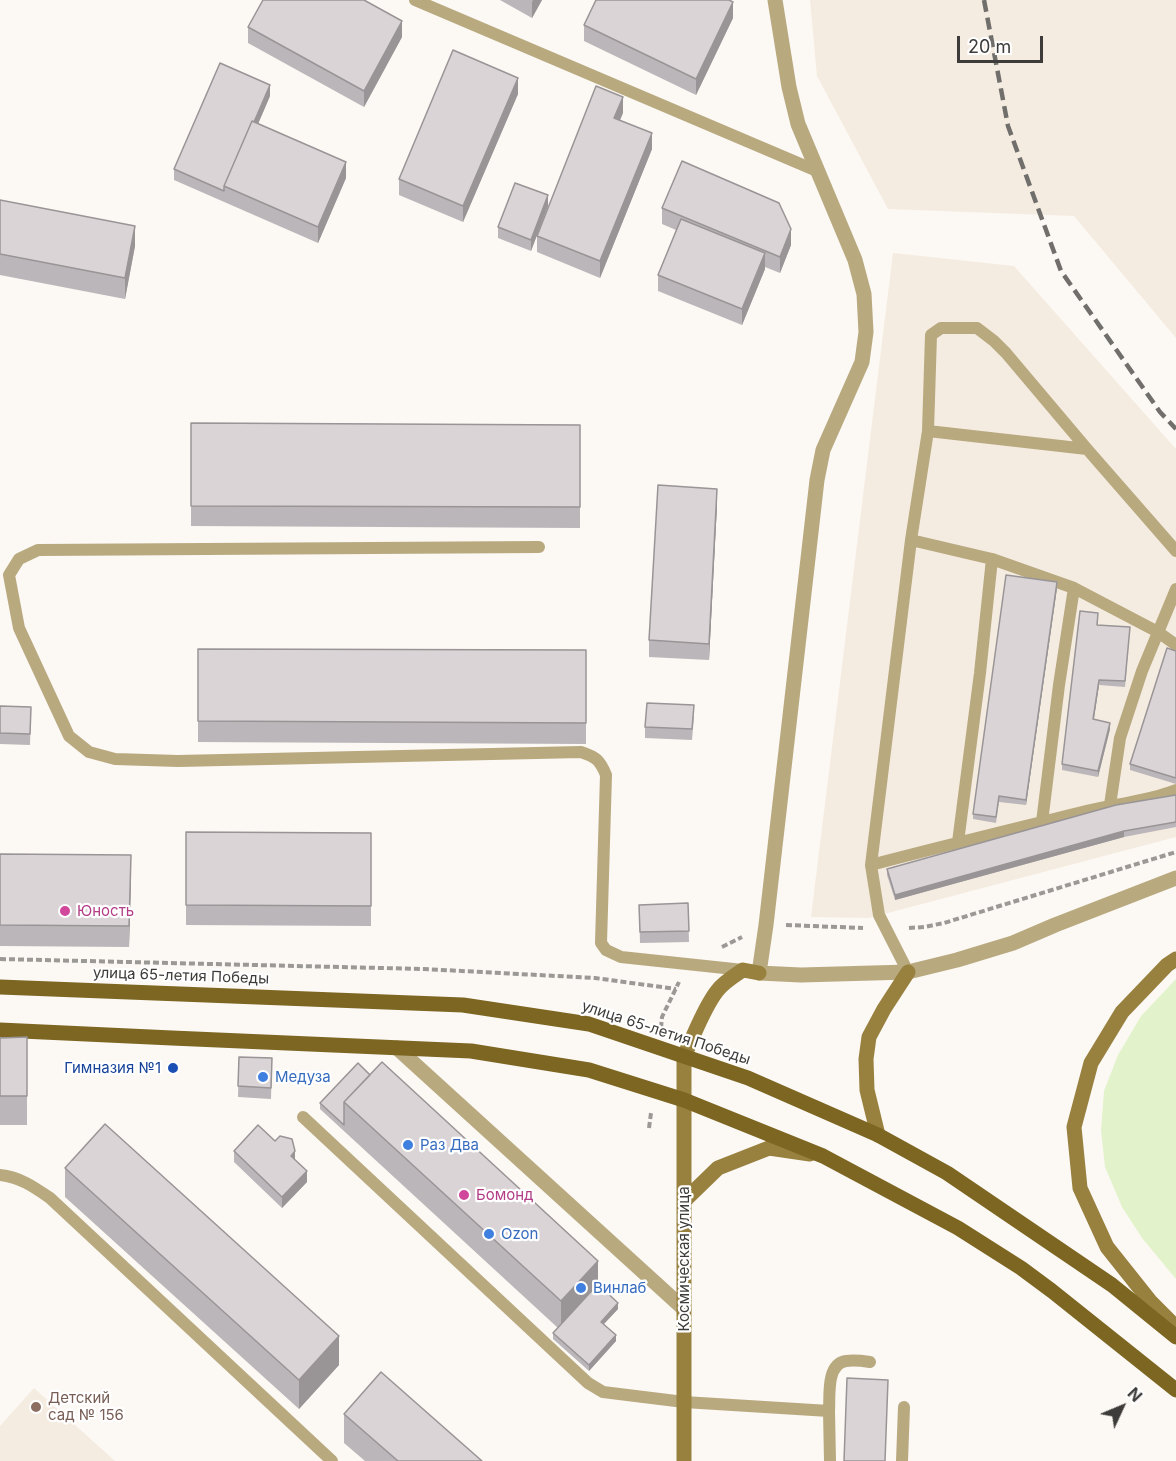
<!DOCTYPE html>
<meta charset="utf-8">
<style>
body{margin:0}
#map{position:relative;width:1176px;height:1461px;overflow:hidden;background:#fcf8f4;font-family:Inter,sans-serif}
canvas{display:block}
.north{position:absolute;left:1092px;top:1377px;width:60px;height:60px;-webkit-text-stroke:4px #fff;paint-order:stroke;rotate:46deg;font-size:16px;font-weight:700;line-height:24px;text-align:center;color:#3d3c3a}
.north::after{content:'';display:block;margin:auto;width:21px;height:27px;background:#3d3c3a;clip-path:polygon(50% 0,100% 100%,50% 72%,0 100%)}
.scale{position:absolute;left:957px;top:36px;width:86px;height:27px;box-sizing:border-box;border:3px solid #3d3c3a;border-top:0;padding-left:8px;font-size:18px;line-height:21px;white-space:nowrap;color:#3d3c3a;-webkit-text-stroke:4px #fff;paint-order:stroke}
</style>
<div id="map">
<canvas width="1176" height="1461"></canvas>
<div class="north">N</div>
<div class="scale">20 m</div>
</div>
<script>
const context = document.querySelector('canvas').getContext('2d');
context.lineJoin = 'round';
function fill(path, color) {
  context.fillStyle = color;
  context.fill(path, 'evenodd');
}
function strokePath(path, color, width, dash) {
  context.strokeStyle = color;
  context.lineWidth = width;
  context.lineCap = dash ? 'butt' : 'round';
  context.setLineDash(dash || []);
  context.stroke(path);
}
function drawText(font, color, halo, rows, align = 'center') {
  context.font = font + ' Inter,sans-serif';
  context.lineWidth = 4.5;
  context.setLineDash([]);
  context.textBaseline = 'middle';
  context.strokeStyle = halo;
  context.fillStyle = color;
  for (const [text, x, y, turn = 0] of rows) {
    context.save();
    context.translate(x, y);
    context.rotate((+turn || 0) * Math.PI / 180);
    context.textAlign = isNaN(turn) ? turn : align;
    if (halo) context.strokeText(text, 0, 0);
    context.fillText(text, 0, 0);
    context.restore();
  }
}
const built = new Path2D(`
 M810 0H1176V338L1074 216 888 209 817 76Z
 M893 253 1014 266 1176 449V837L869 918 811 917Z
 M34 1388 115 1461H0V1426Z`);
const green = new Path2D(`
 M1176 979V1279L1142 1238 1122 1207 1105 1167 1101 1130 1104 1091 1118 1055 1141 1016Z`);
const path = new Path2D(`
 M786 925 863 928
 M909 928 924 927 944 923 1176 852
 M722 947 742 937
 M0 959 424 969 595 978 676 989
 M661 1028 662 1017 679 982
 M649 1128 651 1113`);
const lane = new Path2D(`
 M415 0 817 171
 M928 431 1087 449
 M911 540 928 431 931 335 941 328H977L994 341 1006 353 1087 449 1176 551
 M539 547 38 550 19 559 9 575 19 628 69 736 89 752 115 759 178 761 581 752C596 757 600 760 606 775L601 943 606 950 621 957 743 970
 M1110 805 1120 738 1142 671 1176 589
 M1042 822 1059 685 1074 588
 M958 842 980 673 992 559
 M871 865C943 846 1014 829 1086 811 1116 804 1148 801 1176 790
 M908 972 879 915 871 865 911 540 992 559 1074 588 1158 632 1176 645
 M303 1117 588 1383 603 1392 684 1402 829 1411 830 1461
 M0 1175C20 1177 34 1187 50 1198L332 1461
 M829 1411C830 1396 826 1364 846 1361 854 1360 863 1361 870 1362
 M902 1461 904 1407`);
const street = new Path2D(`
 M775 0 789 87 798 124 855 260 864 294 866 332 862 362 823 450 817 480 766 925 759 973 801 975 908 972 957 960 1013 943 1055 925 1176 878
 M397 1048 684 1309`);
const secondary = new Path2D(`
 M1176 959 1167 965 1122 1012 1091 1063 1074 1127 1080 1188 1107 1247 1150 1301 1176 1327
 M878 1135 867 1090 866 1059 869 1037 884 1009 908 972
 M684 1201 718 1168 769 1148 810 1154
 M684 1461V1056C694 1036 703 1009 717 991 724 982 734 976 743 970L759 973`);
const primary = new Path2D(`
 M0 987 463 1005 589 1024 748 1078 878 1135 947 1173 1112 1285 1176 1337
 M0 1030 172 1038 471 1051 589 1070 684 1100 823 1156 958 1228 1021 1268 1052 1291 1176 1390`);
const rail = new Path2D(`
 M984 0 1008 126 1061 271 1160 412 1176 429`);
const wall = new Path2D(`
 M500 0H542L532 18Z
 M733 18 696 95 584 41V25Z
 M248 27 402 37 364 107 248 43Z
 M518 94 463 222 399 195V179Z
 M270 96 258 124 346 178 318 243 174 180V169Z
 M623 113 620 120 652 149 600 278 537 252V236Z
 M0 200 135 246 125 299 0 275Z
 M548 206 531 251 498 238V227Z
 M662 208 791 245 780 273 765 267V269L742 325 658 291V275L676 230 662 224Z
 M191 423 580 425V528L191 526Z
 M717 505 709 660 649 657V640Z
 M1057 588 1026 805 999 802 996 823 973 819V814Z
 M1098 618V625L1130 627 1125 687 1099 685 1094 719 1110 729 1098 777 1062 770V764Z
 M198 649 586 650V744L198 742Z
 M1176 651V784L1130 770V764Z
 M0 706 31 707 30 745 0 744Z
 M694 716 692 740 645 738V727Z
 M1176 795V827L1124 837 895 900 887 875V869Z
 M186 832 371 833V926L186 925Z
 M0 854 131 876 129 947 0 946Z
 M688 903 689 942 640 943 639 905Z
 M27 1037V1125H0V1038Z
 M239 1057 272 1058 271 1099 238 1097Z
 M358 1063 598 1284 618 1309 604 1324 616 1341 589 1371 553 1339V1333L558 1328 320 1109V1103Z
 M234 1151 295 1160 307 1182 282 1208 234 1162Z
 M65 1168 339 1365 299 1409 65 1197Z
 M344 1414 482 1461H365L344 1443Z`);
const shadedWall = new Path2D(`
 M533 0H542L532 18V2Z
 M733 2V18L696 95V79Z
 M402 21V37L364 107V91Z
 M518 78V94L463 222V206Z
 M270 85V96L230 189 226 187Z
 M623 97V113L614 134V118Z
 M652 133V149L600 278V261Z
 M346 162V178L318 243V227Z
 M548 195V206L531 251V240Z
 M135 226V246L125 299V278Z
 M791 229V245L780 273V257Z
 M765 253V269L742 325V309Z
 M717 489V505L709 660V644Z
 M1057 582V588L1026 805V800Z
 M1099 680V685L1093 725V719Z
 M1110 723V729L1098 777V771Z
 M1124 831V837L895 900V895Z
 M131 855V876L129 947V926Z
 M295 1151V1162L291 1156Z
 M307 1171V1182L282 1208V1197Z
 M598 1261V1290L561 1330V1301Z
 M618 1303V1309L601 1327V1322Z
 M616 1335V1341L589 1371V1365Z
 M339 1336V1365L299 1409V1380Z`);
const building = new Path2D(`
 M263 0H364L402 21 364 91 248 27Z
 M596 0H729L733 2 696 79 584 25Z
 M453 50 518 78 463 206 399 179Z
 M220 63 270 85 254 122 252 121 224 186V191L174 169Z
 M596 86 623 97 614 118 652 133 600 261 537 236Z
 M252 121 346 162 318 227 224 186Z
 M682 161 779 203 791 229 780 257 662 208Z
 M515 183 548 195 531 240 498 227Z
 M0 200 135 226 125 278 0 254Z
 M681 219 765 253 742 309 658 275Z
 M191 423 580 425V507L191 506Z
 M658 485 717 489 709 644 649 640Z
 M1006 575 1057 582 1026 800 999 796 996 817 973 814Z
 M1080 611 1098 613 1097 625 1130 627 1125 681 1099 680 1093 719 1110 723 1098 771 1062 764Z
 M1167 648 1176 651V778L1130 764Z
 M198 649 586 650V723L198 721Z
 M647 703 694 705 692 729 645 727Z
 M0 706 31 707 30 734 0 733Z
 M1176 795V822L1124 831 895 895 887 869 1116 805Z
 M186 832 371 833V906L186 905Z
 M0 854 131 855 129 926 0 925Z
 M688 903 689 931 640 932 639 905Z
 M27 1037V1096H0V1038Z
 M239 1057 272 1058 271 1088 238 1086Z
 M382 1062 598 1261 561 1301 344 1102Z
 M358 1063 370 1075 344 1102V1125L320 1103Z
 M105 1124 339 1336 299 1380 65 1168Z
 M258 1125 275 1141 280 1136 292 1139 295 1151 291 1156 307 1171 282 1197 234 1151Z
 M598 1284 618 1303 601 1322 616 1335 589 1365 553 1333Z
 M381 1372 482 1461H398L344 1414Z
 M847 1378 888 1380 885 1461H844Z`);
const markers = [
 [65,911,6,"#d1479c"],
 [173,1068,6,"#1a4fb4"],
 [263,1077,6,"#3f7fe0"],
 [408,1145,6,"#3f7fe0"],
 [464,1195,6,"#d1479c"],
 [489,1234,6,"#3f7fe0"],
 [581,1288,6,"#3f7fe0"],
 [36,1407,6,"#8d6e63"]
];
const hotelNames = [
 ["Юность",77,911],
 ["Бомонд",476,1195]
];
const streetNames = [
 ["улица 65-летия Победы",181,976,2],
 ["улица 65-летия Победы",666,1033,18],
 ["Космическая улица",684,1259,-90]
];
const transitNames = [
 ["Гимназия №1",161,1068]
];
const shopNames = [
 ["Медуза",275,1077],
 ["Раз Два",420,1145],
 ["Ozon",501,1234],
 ["Винлаб",593,1288]
];
const educationNames = [
 ["Детский",48,1398],
 ["сад № 156",48,1415]
];
fill(built, '#f5ece1');
fill(green, '#e2f3cb');
strokePath(path, '#9b9996', 4, [6, 3]);
strokePath(lane, '#b8a97f', 12);
strokePath(street, '#b8a97f', 15);
strokePath(secondary, '#98813f', 15);
strokePath(primary, '#7c6621', 15);
strokePath(rail, '#716f6c', 4.5, [12, 6]);
fill(wall, '#bbb6b9');
fill(shadedWall, '#999496');
fill(building, '#dad4d7');
strokePath(building, '#999496', 1.5);
for (const [x, y, r, color] of markers) {
  const dot = new Path2D();
  dot.arc(x, y, r, 0, 2 * Math.PI);
  context.fillStyle = color;
  context.fill(dot);
  strokePath(dot, '#fff', 2);
}
drawText('15px', '#b23c85', '#fff', hotelNames, 'left');
drawText('15px', '#3d3c3a', '#fff', streetNames);
drawText('15px', '#164399', '#fff', transitNames, 'right');
drawText('15px', '#366cbe', '#fff', shopNames, 'left');
drawText('15px', '#785e54', '#fff', educationNames, 'left');
</script>
